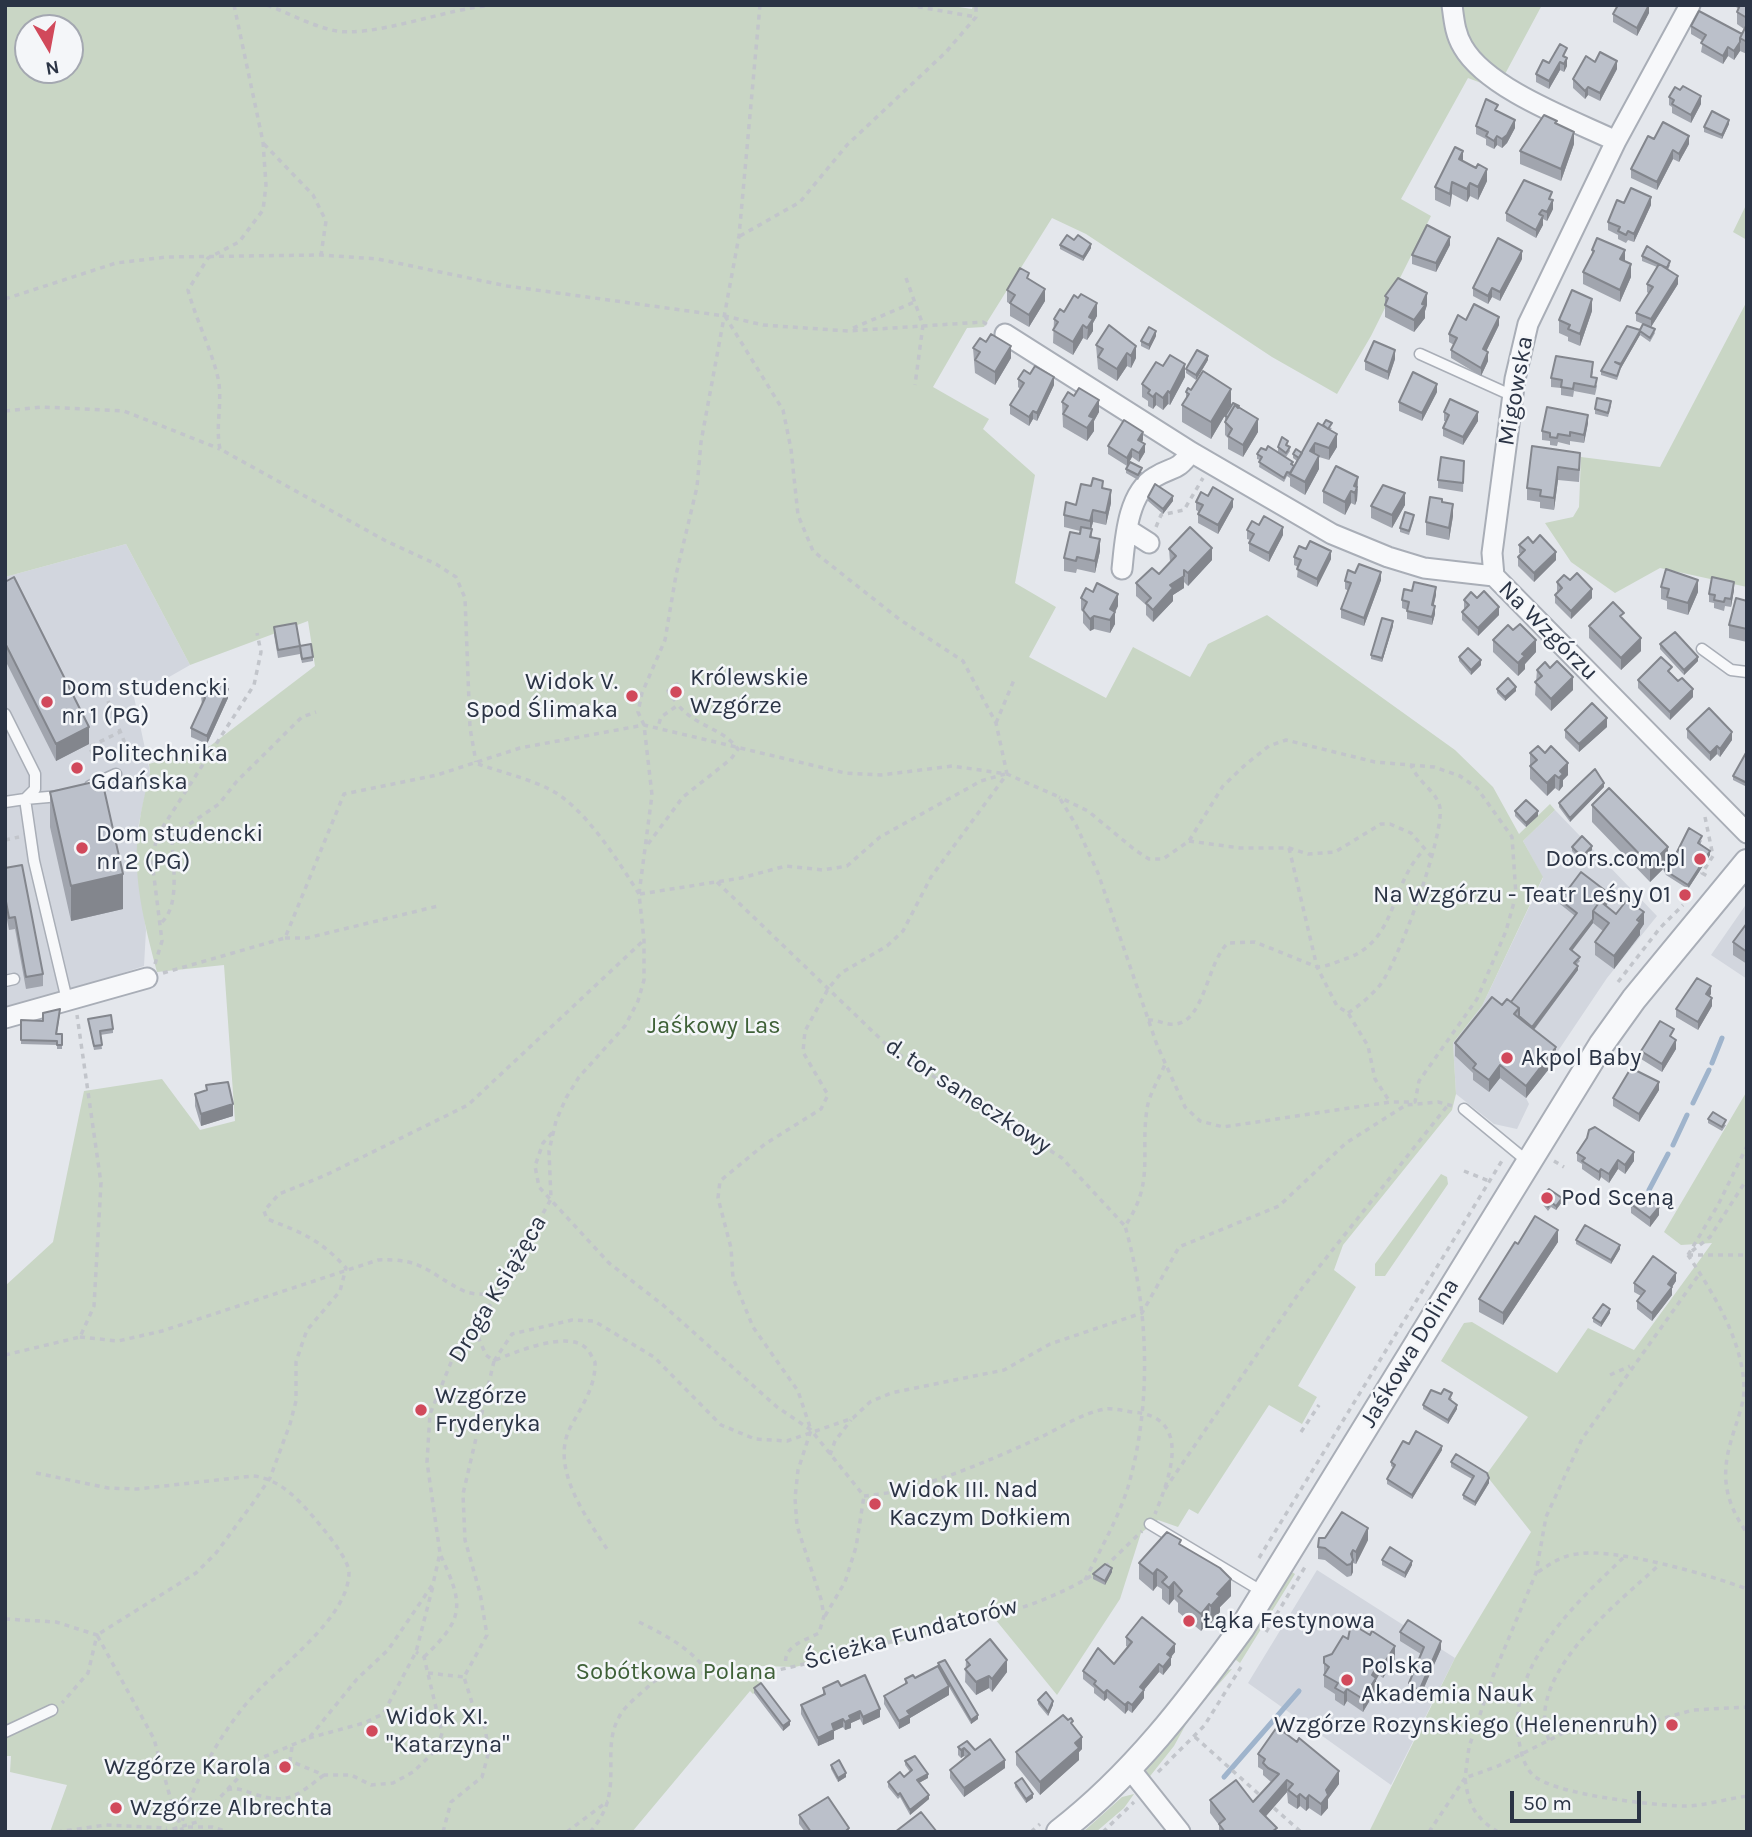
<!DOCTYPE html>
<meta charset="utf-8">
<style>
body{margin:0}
#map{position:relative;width:1752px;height:1837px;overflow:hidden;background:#e4e7ec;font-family:Karla,sans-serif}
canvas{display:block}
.frame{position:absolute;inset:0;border:7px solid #2b3445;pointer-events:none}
.north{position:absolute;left:14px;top:14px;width:70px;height:70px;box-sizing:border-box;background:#f4f6f9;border:2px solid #a4a8b1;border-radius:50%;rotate:170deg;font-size:19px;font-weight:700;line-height:28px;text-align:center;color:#2b3445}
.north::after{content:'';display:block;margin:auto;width:24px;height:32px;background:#d1495b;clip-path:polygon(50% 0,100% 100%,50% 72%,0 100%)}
.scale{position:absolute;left:1510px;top:1791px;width:131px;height:32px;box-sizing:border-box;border:4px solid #2b3445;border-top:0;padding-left:9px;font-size:21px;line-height:24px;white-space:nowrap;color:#2b3445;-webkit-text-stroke:5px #f4f6f9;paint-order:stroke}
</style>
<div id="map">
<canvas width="1752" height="1837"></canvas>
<div class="frame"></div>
<div class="north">N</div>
<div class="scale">50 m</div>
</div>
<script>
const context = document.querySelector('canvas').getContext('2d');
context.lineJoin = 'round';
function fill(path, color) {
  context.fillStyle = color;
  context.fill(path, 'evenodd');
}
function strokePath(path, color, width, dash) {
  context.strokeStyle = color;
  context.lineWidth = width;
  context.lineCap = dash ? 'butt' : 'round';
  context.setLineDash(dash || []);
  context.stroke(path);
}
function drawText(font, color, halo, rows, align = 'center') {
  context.font = font + ' Karla,sans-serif';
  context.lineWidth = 5;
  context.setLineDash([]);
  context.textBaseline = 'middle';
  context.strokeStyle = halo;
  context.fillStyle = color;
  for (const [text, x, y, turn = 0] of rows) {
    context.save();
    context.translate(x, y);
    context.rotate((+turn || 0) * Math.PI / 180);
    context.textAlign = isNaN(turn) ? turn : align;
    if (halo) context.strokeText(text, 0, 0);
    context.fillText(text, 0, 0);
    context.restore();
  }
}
const built = new Path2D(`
 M126 544 190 665 134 697 150 772 138 828 137 867 146 930 144 966 5 1012V577Z
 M1555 810 1657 916 1607 978 1554 1057 1556 1060 1526 1098 1529 1104 1517 1129 1494 1124 1456 1094 1453 1043 1482 1006 1543 878 1523 841Z
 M1747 903V979L1711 955Z
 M1317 1570 1455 1658 1391 1785 1248 1683Z`);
const green = new Path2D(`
 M5 5H946L972 9 973 5H1542L1497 89 1468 78 1401 199 1431 216 1371 336 1337 394 1272 357 1086 234 1052 218 984 327 967 328 933 387 989 419 983 429 1035 475 1015 583 1056 607 1029 657 1106 698 1133 647 1190 677 1208 644 1267 615 1455 750 1493 787 1519 834 1550 804 1555 810 1523 841 1543 877 1482 1006 1453 1043 1456 1094 1452 1110 1343 1245 1334 1270 1356 1287 1298 1386 1317 1397 1302 1424 1269 1405 1198 1514 1189 1509 1178 1527 1158 1520 1141 1533 1120 1599 1057 1695 995 1619 795 1667 761 1666V1687L753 1694 750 1691 632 1832H50L67 1785 10 1772 11 1756H5V1286L53 1242 84 1091 162 1079 200 1130 235 1121 224 965 157 972C145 926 131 874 139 826 141 808 146 790 150 772L149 764 210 746 315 666 308 621 190 665 126 544 5 577ZM28 28H70V70H28Z
 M1747 203V240L1733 232Z
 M1747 301V587L1660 568 1615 593 1571 562 1545 523 1573 517 1579 507 1581 457 1660 467Z
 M1747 1091V1832H1369L1455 1658 1531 1532 1486 1475 1528 1417 1441 1361 1464 1323 1472 1322 1557 1373 1588 1328 1634 1350 1712 1243 1681 1245 1664 1232Z
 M1441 1174 1447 1177 1448 1184 1385 1276H1375V1264Z
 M1287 1569 1295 1574 1240 1663 1232 1657Z
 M1232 1669 1190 1717 1174 1746 1147 1780 1146 1767 1223 1671Z
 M1134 1794 1124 1808 1096 1832H1083L1122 1797Z`);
const stream = new Path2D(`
 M1712 1063 1722 1038
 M1693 1103 1709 1070
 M1673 1145 1687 1115
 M1649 1190 1668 1154
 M1224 1777 1299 1691`);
const path = new Path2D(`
 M234 5 263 142 266 185 263 210 239 242 208 258 188 290C196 320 211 348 218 378 223 403 215 425 220 449L386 541 436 564 456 577 465 598 470 728 476 762
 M267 5C288 13 310 25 332 30 369 40 450 7 495 5
 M908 5 976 17
 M264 144 313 195 326 221 321 255
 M740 236 800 202 847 145 946 52 976 17V5
 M906 278 923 325 915 385
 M5 299 116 263 167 257 321 255 378 259 507 286 725 316 763 325 848 331 983 322 990 326
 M725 316 783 410 791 449 798 515 813 551 899 619 963 661 996 723 1007 774 931 877 903 931 887 946 841 973 828 989 805 1031 803 1052 828 1095 821 1109 765 1144 720 1181 718 1198 731 1248 733 1278 753 1327 798 1391 811 1430 798 1470 795 1498 797 1526 821 1599 824 1616 819 1633C804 1641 782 1646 786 1666
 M853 328 917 301
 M5 411 42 407 124 411 220 449
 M1156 527 1161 515 1184 510 1203 478
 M677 692 681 689 677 684 668 691 678 705
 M108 701 124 741 119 761
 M996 723 1014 680
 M93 754 89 747 120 732
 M478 764C501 772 527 778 549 789 584 806 619 862 639 894
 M1705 817 1713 856 1702 873 1709 877
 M5 840 19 837
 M1189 841 1240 848H1289L1308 854 1335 852 1381 824H1390L1411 833 1431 856
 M648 844 683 797 731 759 738 749C720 726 699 729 678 705L661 717 658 727
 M1289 848 1317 967 1337 1006 1348 1013 1368 1046 1375 1079 1390 1102
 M717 882 892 1050 1062 1158 1125 1226
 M640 894 741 878 786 866 823 870 847 866 880 837 981 781 1005 774
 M162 922C181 904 172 861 172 836L219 804 237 781 302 717 316 712
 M285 938H307L438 906
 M155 964 162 941 152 861 157 836 254 685 261 652 257 633
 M163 973 285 938 344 794 437 775 520 748 644 725 845 773 881 775 952 766 1007 774 1059 797 1076 825 1098 873 1157 1045 1185 1107 1200 1121 1223 1127 1390 1102H1415L1419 1081 1477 999 1506 931 1516 895 1512 837 1477 788 1460 776 1434 767 1375 762 1286 740 1269 746 1246 764 1223 786 1189 841 1163 859H1149L1135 850 1088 811 1059 797
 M1618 982 1660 928 1683 905
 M1348 1013C1360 1005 1371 996 1380 985 1399 961 1444 836 1440 808 1437 791 1419 784 1411 765
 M1148 1020C1157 1019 1167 1026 1176 1024 1205 1020 1207 962 1228 943L1255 942 1317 967C1327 967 1338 961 1348 958 1398 939 1390 883 1424 850
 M552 1133 543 1143 535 1166 539 1187 609 1263 663 1305 777 1407 811 1430 864 1496
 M1554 1161 1564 1167
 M1464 1171 1489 1181
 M1692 1251 1710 1237 1747 1179
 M1688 1255C1713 1293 1742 1339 1744 1386 1745 1399 1739 1415 1735 1428 1721 1469 1721 1496 1747 1533
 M1688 1255 1718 1205 1747 1146
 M1688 1255H1747
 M80 1337 118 1341 162 1331 378 1260C424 1258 427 1273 464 1291 472 1295 487 1294 497 1295
 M5 1355 80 1337 94 1306 101 1183 77 1015
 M496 1360C515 1352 568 1330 586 1348 590 1351 592 1358 595 1362 596 1387 581 1407 570 1428 550 1468 586 1517 607 1549
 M494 1361 512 1334 572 1320 594 1321 654 1357 721 1425 755 1439 787 1441 853 1418 870 1402 891 1393 1004 1370 1050 1344 1142 1313 1179 1247 1279 1206 1346 1143 1406 1105 1438 1102 1453 1106
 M1610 1375 1630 1366
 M1301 1432 1319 1405
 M830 1455 835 1441 851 1420
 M36 1473 108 1488 137 1489 253 1476C280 1479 298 1499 316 1520 325 1531 349 1559 349 1573 348 1621 273 1670 246 1704 216 1741 195 1780 181 1825
 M1165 1489 1303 1287 1448 1105
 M864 1496C918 1492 986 1462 1037 1439 1057 1430 1083 1412 1106 1409 1114 1408 1124 1411 1133 1412 1193 1417 1170 1477 1155 1514
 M1259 1558 1503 1159
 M1623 1558C1575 1604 1507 1666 1519 1741 1521 1753 1524 1766 1533 1775 1554 1795 1653 1805 1683 1806 1704 1806 1726 1799 1747 1796
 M1105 1567 1142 1531
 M1538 1572C1550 1564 1561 1556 1577 1554 1613 1547 1710 1575 1747 1589
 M1085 1580C1100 1550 1118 1519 1128 1487 1152 1404 1149 1309 1125 1226 1155 1182 1140 1155 1147 1109 1149 1094 1160 1077 1166 1062
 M825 1616 845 1582 856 1547 864 1496
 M5 1619 56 1622 97 1635 88 1673 62 1703
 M639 1622C665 1635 689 1647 707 1671
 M1266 1632 1305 1567
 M424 1657C465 1618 464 1605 440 1554
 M428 1673 464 1677
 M1195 1737 1262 1797
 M309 1738 364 1723 383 1714 416 1652 433 1586
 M1549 1740C1523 1676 1619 1602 1659 1565
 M292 1747 290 1761 324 1775H351L371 1785 393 1783 413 1772 437 1749 442 1733 424 1657 416 1652
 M246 1769C263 1772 275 1770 290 1761
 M1158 1772 1204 1726 1241 1667
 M227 1790C237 1787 245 1791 254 1794 289 1805 296 1796 324 1775
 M1274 1808 1301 1832
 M188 1827H212L228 1832
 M57 1832 106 1825 167 1828
 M163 1832 197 1822 254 1761 309 1738 357 1679 388 1650 433 1584 440 1553 427 1462 430 1414 452 1360 497 1295 551 1199 549 1151 556 1121 566 1098 579 1077 625 1026 638 1001 644 980V940L639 894 652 795 644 725 638 712 642 693 665 640 676 575 697 487 701 442 739 236 760 5
 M183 1832 172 1804 154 1739 97 1635 196 1573 216 1553 253 1503 270 1478 290 1424 296 1401V1362L302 1344 307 1330 340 1291 346 1268C321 1240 301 1232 267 1219L264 1211 279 1194 326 1175 468 1105 644 940
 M443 1832 451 1802 482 1777 489 1751 484 1723 474 1709 464 1677 487 1635 480 1593 465 1540 463 1494 494 1361 486 1355 475 1330
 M567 1832 608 1801
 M590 1832C627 1791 599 1754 619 1717 625 1705 642 1693 652 1683 669 1668 724 1675 746 1674 785 1672 826 1657 865 1648 939 1629 1031 1615 1096 1573
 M1031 1832 1040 1824
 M1103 1832 1134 1802
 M1429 1832 1465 1778 1469 1747 1493 1676 1536 1573 1546 1517 1582 1439 1700 1273
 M1498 1832C1475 1818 1468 1804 1465 1778L1498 1766 1585 1722 1617 1726 1643 1724 1693 1710 1747 1707`);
const service = new Path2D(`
 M1420 354 1513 396
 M1702 649 1731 670 1747 672
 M5 714 35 774V789L25 799
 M90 786 116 774
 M25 799 60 796
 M5 802 25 799 34 861 67 1000
 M5 981 14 979
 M1464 1109 1527 1161
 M1150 1524 1263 1592
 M5 1732 52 1710`);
const minor = new Path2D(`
 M1452 5C1454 20 1455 34 1463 47 1487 89 1572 120 1616 141
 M1005 334 1191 452 1332 534 1388 557 1424 568 1494 576 1747 833
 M1127 529 1149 543
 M1122 569C1125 541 1127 493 1155 477 1173 466 1177 472 1191 452
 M1494 576 1492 553 1515 379 1528 324 1616 141 1690 5
 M5 1018 147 978
 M1130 1769 1180 1832`);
const tertiary = new Path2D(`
 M1059 1832C1133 1775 1188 1702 1242 1628L1601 1045 1634 999 1747 862`);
const wall = new Path2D(`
 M1736 5H1747V54L1740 51 1734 60 1728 56 1723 64 1701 52 1703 41 1691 34V26L1742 34 1744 29 1737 24V12L1739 9 1736 7Z
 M1649 13 1637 36 1613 22V14Z
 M1567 57V66L1564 72 1560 70 1549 89 1536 82V74L1549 63Z
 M1595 62 1617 69 1600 101 1588 95 1585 99 1573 88V79Z
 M1669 97 1701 104 1691 123 1672 113V107L1669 105Z
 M1498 111 1515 128 1507 143 1502 148 1497 145 1494 149 1486 145V139L1476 134V126Z
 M1557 123 1574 144 1561 181 1520 164V151Z
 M1729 124 1722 139 1704 132V127Z
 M1654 139 1689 144 1679 162 1673 159 1657 190 1631 178V169Z
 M1463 162 1487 181 1478 200 1470 196 1467 202 1452 194 1450 207 1435 200V187Z
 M1552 200 1553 209 1547 221 1543 219V225L1536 238 1506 221V213Z
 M1624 203 1651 205 1634 242 1628 240 1626 243 1618 239V235L1608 230V222Z
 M1074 240 1091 248 1083 261 1060 249V245Z
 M1450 245 1436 272 1412 264V255Z
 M1592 250 1625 261 1631 277 1620 302 1583 284V272L1592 256Z
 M1642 256 1670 265 1668 270 1678 284 1651 327 1655 333 1650 342 1640 335 1621 368 1617 380 1601 375V371L1640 330 1643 324 1636 321V313L1649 294 1647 292V284L1657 267 1642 261Z
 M1522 259 1500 301 1492 297 1488 304 1473 296V288Z
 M1029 279 1045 301 1029 327 1010 316V304L1007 302V290Z
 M1385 296 1427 305 1425 311V318L1414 332 1385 317Z
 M1592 311 1580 346 1568 341V337L1559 333V320Z
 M1064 312 1097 316 1093 323V331L1087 340 1083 338 1073 355 1053 343 1054 319Z
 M1466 320 1499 325 1486 351 1488 361 1481 376 1451 358V350L1454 345 1449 342V334Z
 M1109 325 1136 358 1131 368 1127 366 1117 381 1098 369 1096 345Z
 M1156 336 1149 350 1141 346V341Z
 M973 348 1011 358 995 385 975 373Z
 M1395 359 1388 380 1365 370V361Z
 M1208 360 1196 380 1186 373V369Z
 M1593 371 1592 377 1597 386 1595 395 1574 391 1573 397 1561 395V388L1551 387V378Z
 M1185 377 1170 405 1168 404 1163 410 1156 405 1153 409 1148 406V401L1142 397V384Z
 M1018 379 1054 385 1037 421 1033 419 1029 426 1010 414V405L1020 389 1018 387Z
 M1186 392 1231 405 1211 439 1182 422V405L1186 400Z
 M1437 392 1422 421 1399 411V402Z
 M1062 402 1099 412 1094 421V431L1087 441 1063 427Z
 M1611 406 1608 417 1595 414V409Z
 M1239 408 1258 432 1243 457 1228 449V438L1225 435V416Z
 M1444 412 1478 421 1463 445 1443 436V428L1446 421H1444Z
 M1588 423 1584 443 1570 441V445L1558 442 1557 446 1550 445V441L1542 440V431Z
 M1323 426 1332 428 1330 430 1337 447 1329 460 1319 457V469L1305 495 1290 486V478L1287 476 1284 482 1259 467 1260 460 1257 459V454L1294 466 1297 461 1293 458V454L1302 453Z
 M1143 440 1142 442 1145 452 1139 462 1132 457 1127 466 1108 454V446Z
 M1288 445 1290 451 1286 457 1278 452V447Z
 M1532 446 1580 465 1579 482 1558 480 1554 510 1540 508V502L1527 500V488Z
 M1464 461 1463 492 1438 488V480Z
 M1126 469 1142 472 1138 480 1126 473Z
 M1103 489 1111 503 1106 525 1093 522 1091 529 1092 537 1100 551 1095 573 1077 569 1076 573 1064 571V558L1080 534V531L1064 527V515L1076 505Z
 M1358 489 1357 500 1355 505 1351 503 1345 515 1323 503V491Z
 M1208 496 1233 507 1218 534 1198 523V514L1199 512 1196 510V502Z
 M1148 497 1173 501 1163 514 1148 501Z
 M1442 502 1453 516 1449 540 1426 535V522Z
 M1405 505 1392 528 1371 518V506Z
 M1414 519 1409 535 1400 532V528Z
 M1247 530 1283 535 1269 562 1249 551V543L1250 540 1247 539Z
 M1533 543 1556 560 1534 582 1518 566V557L1521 554 1519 553V545Z
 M1169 549 1212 560 1188 586 1184 582V588L1173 595V601L1153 622 1146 615V605L1136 596V583L1159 574 1170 562Z
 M1294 557 1331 559 1317 587 1297 577 1298 567 1294 565Z
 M1355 573 1381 580 1364 626 1341 618V609L1349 591 1345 589V581Z
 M5 582 89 744 56 761 5 660Z
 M1557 582 1592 598 1571 619 1555 603V595L1558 592 1557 591Z
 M1661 587 1698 592 1688 615 1667 609V601L1661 599Z
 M1734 590 1731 607 1725 606 1724 611 1714 608V603L1709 602V594Z
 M1436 595 1433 606 1435 614 1432 625 1407 619V610L1402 608V600Z
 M1081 598 1118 606 1115 612V624L1110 633 1094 629 1090 631 1083 623V612L1081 610Z
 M1477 598 1499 615 1478 636 1462 620V612L1465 609 1464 608V600Z
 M1747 601V642L1729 638V625Z
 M1624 620 1641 651 1621 670 1589 638V626Z
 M1393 626 1382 662 1371 659V655Z
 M274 627 313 657V661L302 663 300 654 278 658 274 635Z
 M1493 640 1536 652 1525 664V669L1518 676 1493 652Z
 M1660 644 1698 661 1684 675 1660 649Z
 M1459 657 1481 665 1471 675 1459 661Z
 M1537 670 1573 690 1551 711 1535 695Z
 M1672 674 1693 697 1670 720 1638 688V680Z
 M1497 689 1516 691 1505 701 1497 693Z
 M201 696 228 698 207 744 191 737V728L202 705Z
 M1607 727 1579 752 1565 738V730Z
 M1687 729 1732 740 1720 757 1717 754 1710 761 1687 738Z
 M1747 751V787L1733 780V776Z
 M1530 753 1568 775 1563 780V786L1559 791 1555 788 1547 796 1530 779Z
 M1604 787 1570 822 1559 807V803Z
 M50 792 123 909 71 921 50 827Z
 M1592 805 1671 864 1702 840 1700 845 1710 855 1688 889 1666 875 1663 869 1650 882 1592 822Z
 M1515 811 1538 816 1526 827 1515 816Z
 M1572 847 1592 850 1582 861 1572 851Z
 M5 868 43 974V986L26 989 15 929 9 930 5 909Z
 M1611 899 1606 906 1616 914 1644 924 1640 930V935L1614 969 1595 955V942L1603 931 1593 923 1572 951 1580 961 1576 965 1578 970 1534 1030 1556 1060 1526 1098 1500 1078 1489 1092 1473 1080V1073L1455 1056V1043L1502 1005 1511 1002 1575 916 1560 904V900Z
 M1747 923V964L1733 955V942Z
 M1711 994 1709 996 1712 1006 1698 1030 1676 1017V1009Z
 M60 1013 57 1034H62V1049H57V1045L21 1044V1020L43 1021Z
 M88 1019 113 1029V1033L100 1035 102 1049 94 1050Z
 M1674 1038 1676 1049 1662 1072 1641 1059V1051Z
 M206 1085 233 1116 201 1126 195 1106V1094L206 1091Z
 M1659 1090 1639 1122 1613 1106V1098Z
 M1708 1119 1726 1125 1722 1131 1708 1123Z
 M1577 1153 1634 1161 1625 1174 1618 1169 1609 1183 1601 1177 1599 1181 1582 1169V1164L1577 1161Z
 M1540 1197 1562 1202 1556 1210 1551 1207 1548 1211 1540 1201Z
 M1631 1204 1659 1215 1650 1227 1631 1213Z
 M1576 1240 1620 1249 1611 1264 1576 1244Z
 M1558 1242 1503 1325 1479 1312V1299L1518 1244Z
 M1676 1281 1672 1287V1295L1652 1321 1637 1309V1301L1641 1296 1634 1292V1283Z
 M1610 1313 1601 1327 1593 1322V1318Z
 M1452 1398 1451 1400 1457 1409 1448 1424 1423 1409V1405Z
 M1409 1444 1442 1450 1412 1499 1387 1484V1479L1394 1468 1391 1466V1462Z
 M1451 1462 1489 1483 1475 1506 1463 1499V1495L1472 1479 1451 1467Z
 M1368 1540 1356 1564 1353 1563V1572L1351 1576 1347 1577 1325 1560 1318 1559V1547Z
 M1181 1545 1231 1596 1220 1607V1612L1211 1623 1209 1621 1201 1631 1178 1612V1603L1174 1599 1169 1605 1162 1599V1589L1157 1586 1153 1591 1139 1579V1563Z
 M1382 1560 1412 1565 1405 1578 1382 1565Z
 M1112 1572 1105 1585 1093 1579V1574Z
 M1361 1629 1395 1659 1383 1678 1379 1675 1376 1680V1690L1363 1712 1347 1701 1344 1706 1335 1700V1694L1324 1687V1657L1332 1654 1348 1639Z
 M1400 1632 1441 1649 1419 1699 1409 1691V1683L1421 1654 1400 1641Z
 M1126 1637 1175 1652 1171 1657V1665L1163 1675 1159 1672 1144 1690V1698L1132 1713 1128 1710 1125 1714 1107 1698 1104 1701 1094 1693V1688L1083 1679V1671L1114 1664 1128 1647 1126 1646Z
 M966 1660 1007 1672 992 1692 989 1688 976 1695 965 1682Z
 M938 1663 978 1719 971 1724 949 1687V1695L910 1718V1723L899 1729 884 1704V1696L905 1684V1679L915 1678 938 1666Z
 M841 1686 880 1717 863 1725 860 1719 851 1723V1728L845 1730 843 1727 834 1731V1739L818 1746 801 1714V1705L823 1695V1688Z
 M754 1688 790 1725 783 1731 754 1693Z
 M1038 1700 1053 1705 1048 1716 1038 1704Z
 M1073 1726 1082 1749 1079 1752V1760L1040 1795 1016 1765V1752Z
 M958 1747 975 1750 1005 1768 964 1797 950 1778V1770L965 1757 964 1756 961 1758 958 1755Z
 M1258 1754 1339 1784 1328 1799V1808L1321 1816 1309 1808 1306 1811 1300 1806 1297 1809 1288 1803 1287 1792 1265 1817 1277 1832H1219V1825L1210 1813V1800L1253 1802 1271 1782 1263 1775V1770L1258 1767Z
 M905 1761 928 1778 919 1783 929 1799 910 1815 900 1797 898 1799 888 1787V1782L904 1777 910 1772 905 1765Z
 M831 1765 846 1777 838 1782 831 1769Z
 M1015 1783 1033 1798 1026 1803 1015 1787Z
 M799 1815 849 1832H805L799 1824Z`);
const shadedWall = new Path2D(`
 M1649 5V13L1637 36V28Z
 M1740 42V51L1734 60V51Z
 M1728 47V56L1723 64V56Z
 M1567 58V66L1564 72V64Z
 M1617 61V69L1600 101V93Z
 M1560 62V70L1549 89V81Z
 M1588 87V95L1585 99V91Z
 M1701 96V104L1691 123V115Z
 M1515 120V128L1507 143 1502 148V139Z
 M1729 120V124L1722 139V135Z
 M1574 132V144L1561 181V169Z
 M1497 136V145L1494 149V141Z
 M1689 136V144L1679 162V154Z
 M1673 150V159L1657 190V182Z
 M1463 151V163L1459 159Z
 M1487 169V181L1478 200V187Z
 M1452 182V194L1450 207V194Z
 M1470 183V196L1467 202V189Z
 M1651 197V205L1634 242V234Z
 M1553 200V209L1547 221V212Z
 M1543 216V225L1536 238V230Z
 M1450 237V245L1436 272V263Z
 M1091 244V248L1083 261V257Z
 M1625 250V263L1620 259Z
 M1522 251V259L1500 301V292Z
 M1631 264V277L1620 302V290Z
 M1678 276V284L1651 327V319Z
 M1492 288V297L1488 304V296Z
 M1045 289V301L1029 327V315Z
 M1427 293V305L1425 311V318L1414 332V320Z
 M1592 299V311L1580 346V334Z
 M1097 303V316L1093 323V331L1087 340 1089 317Z
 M1499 317V325L1483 358V349Z
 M1083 325V338L1073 355V342Z
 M1156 331V336L1149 350V345Z
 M1640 331V335L1621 368V364Z
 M1011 346V358L995 385V372Z
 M1136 346V358L1131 368V356Z
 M1395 350V359L1388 380V372Z
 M1488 352V361L1481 376V368Z
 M1127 353V366L1117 381V369Z
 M1208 356V360L1196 380V375Z
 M1185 364V377L1170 405V393Z
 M1054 377V385L1037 421V413Z
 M1437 384V392L1422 421V413Z
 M1231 389V405L1211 439V422Z
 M1168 391V404L1163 410V398Z
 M1156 393V405L1153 409V397Z
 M1099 400V412L1094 421V431L1087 441V428L1089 416Z
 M1033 411V419L1029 426V417Z
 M1478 412V421L1463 445V437Z
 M1588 415V423L1584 443V435Z
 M1258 419V432L1243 457V445Z
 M1143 432V440L1138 448V440Z
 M1337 434V447L1329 460V448Z
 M1315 443V455L1310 451Z
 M1145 444V452L1139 462V453Z
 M1132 449V457L1127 466V458Z
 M1319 456V469L1305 495V482Z
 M1558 467V480L1554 510V498Z
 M1358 477 1357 500 1355 505 1354 486Z
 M1111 490V503L1106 525V513Z
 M1351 491V503L1345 515V502Z
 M1405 493V505L1392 528V515Z
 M1173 496V501L1163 514V509Z
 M1233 499V507L1218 534V525Z
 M1453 504V516L1449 540V528Z
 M1093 510V522L1090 533V521Z
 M1283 527V535L1269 562V553Z
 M1100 539V551L1095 573V561Z
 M1212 548V560L1188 586V573Z
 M1331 551V559L1317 587V579Z
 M1556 552V560L1534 582V573Z
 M1381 572V580L1364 626V618Z
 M1184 576V588L1173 595V601L1153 622V610L1170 585Z
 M1698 580V592L1688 615V603Z
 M1734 582V590L1731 607V599Z
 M1436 587V595L1432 613V605Z
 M1592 589V598L1571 619V611Z
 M1118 594V606L1115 612V624L1110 633V609Z
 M1435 606V614L1432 625V617Z
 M1499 607V615L1478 636V628Z
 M1094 616V629L1090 631V619Z
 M1393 621V626L1382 662V658Z
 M1641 638V651L1621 670V658Z
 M1536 640V652L1525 664V669L1518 676V663L1522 654Z
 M1698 657V661L1684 675V670Z
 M1481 660V665L1471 675V670Z
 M1573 677V690L1551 711V699Z
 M1516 687V691L1505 701V697Z
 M228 689V698L207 744V736Z
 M1693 689V697L1670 720V712Z
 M1607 718V727L1579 752V744Z
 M89 727V744L56 761V744Z
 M1732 732V740L1720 757V749Z
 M1717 746V754L1710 761V753Z
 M1568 763V775L1563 780V786L1559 791 1560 771Z
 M1555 775V788L1547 796V783Z
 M1604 783V787L1570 822V818Z
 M1538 811V816L1526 827V823Z
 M1592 846V850L1582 861V857Z
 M1668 847V864L1663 865V869L1650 882V865Z
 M1710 851V855L1688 889V885Z
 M123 874V909L71 921V886Z
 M1611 895V899L1599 915 1597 914Z
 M1644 912V924L1640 930V935L1614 969V956Z
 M1593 919V923L1570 953V949Z
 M1578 966V970L1532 1032V1027Z
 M1711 986V994L1706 1002V994Z
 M1712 998V1006L1698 1030V1022Z
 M1676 1040V1049L1662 1072V1064Z
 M1556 1047V1060L1526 1098V1086Z
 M1500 1065V1078L1489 1092V1080Z
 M1659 1082V1090L1639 1122V1114Z
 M233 1104V1116L201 1126V1114Z
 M1634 1152V1161L1625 1174V1165Z
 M1618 1160V1169L1609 1183V1174Z
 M1601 1169V1177L1599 1181V1172Z
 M1562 1198V1202L1556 1210V1206Z
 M1659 1207V1215L1650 1227V1218Z
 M1558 1230V1242L1503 1325V1313Z
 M1620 1245V1249L1611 1264V1260Z
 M1676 1273V1281L1672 1287V1295L1652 1321V1313L1668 1284Z
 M1610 1309V1313L1601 1327V1323Z
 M1457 1405V1409L1448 1424V1420Z
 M1442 1446V1450L1412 1499V1495Z
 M1489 1478V1483L1475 1506V1502Z
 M1368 1528V1540L1356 1564V1552Z
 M1353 1550V1572L1351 1576V1554Z
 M1412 1561V1565L1405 1578V1573Z
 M1112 1568V1572L1105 1585V1581Z
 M1157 1569V1586L1153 1591V1574Z
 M1231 1579V1596L1220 1607V1612L1211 1623V1606L1217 1594Z
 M1174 1582V1599L1169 1605V1588Z
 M1209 1604V1621L1201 1631V1614Z
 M1441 1641V1649L1419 1699V1691Z
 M1175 1644V1652L1171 1657V1665L1163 1675V1667L1167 1654Z
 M1395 1646V1659L1383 1678V1665Z
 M1007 1660V1672L992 1692V1679Z
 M1379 1663V1675L1376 1680V1690L1363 1712V1699L1372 1675Z
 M1159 1664V1672L1144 1690V1698L1132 1713V1705L1140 1687Z
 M989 1676V1688L976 1695V1682Z
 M949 1686V1695L910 1718V1723L899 1729V1721L907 1711Z
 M1347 1689V1701L1344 1706V1693Z
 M1107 1690V1698L1104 1701V1693Z
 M1053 1701V1705L1048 1716V1712Z
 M1128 1702V1710L1125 1714V1705Z
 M880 1709V1717L863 1725V1717Z
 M860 1711V1719L851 1723V1728L845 1730V1722L849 1716Z
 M978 1715V1719L971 1724V1720Z
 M843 1719V1727L834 1731V1739L818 1746V1738L832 1724Z
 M790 1721V1725L783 1731V1726Z
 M1082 1737V1749L1079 1752V1760L1040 1795V1782L1075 1743Z
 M964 1748V1756L961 1758V1750Z
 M1005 1760V1768L964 1797V1788Z
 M1339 1771V1784L1328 1799V1808L1321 1816V1804L1326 1790Z
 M846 1773V1777L838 1782V1778Z
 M928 1774V1778L917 1784V1780Z
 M1287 1780V1792L1260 1823V1811Z
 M1033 1794V1798L1026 1803V1799Z
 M1300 1794V1806L1297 1809V1797Z
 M929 1795V1799L910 1815V1810Z
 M1309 1795V1808L1306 1811V1799Z`);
const building = new Path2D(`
 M1618 5H1649L1637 28 1613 14Z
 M1740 5H1747V18L1737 12Z
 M1699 11 1742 34 1740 38V42L1734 51 1728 47 1723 56 1701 43 1706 35 1691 26Z
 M1747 24V42L1740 38Z
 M1560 44 1567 48 1563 56 1567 58 1564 64 1560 62 1549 81 1536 74 1543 60 1549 63Z
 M1600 52 1617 61 1600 93 1588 87 1585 91 1573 79 1586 56 1595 62Z
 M1683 86 1701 96 1691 115 1672 104 1674 100 1669 97 1675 87 1680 90Z
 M1486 99 1498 105 1495 110 1515 120 1507 135 1502 139 1497 136 1494 141 1486 136 1488 132 1476 126Z
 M1712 111 1729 120 1722 135 1704 127Z
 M1544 115 1557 121 1555 123 1574 132 1561 169 1520 151Z
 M1663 122 1689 136 1679 154 1673 150 1657 182 1631 169 1648 136 1654 139Z
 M1455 147 1463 151 1459 159 1476 168 1478 164 1487 169 1478 187 1470 183 1467 189 1452 182 1450 194 1435 187Z
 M1524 180 1552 192 1549 199 1553 200 1547 212 1542 210 1539 214 1543 216 1536 230 1506 213Z
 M1631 188 1651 197 1634 234 1628 231 1626 235 1618 231 1620 227 1608 222 1617 200 1624 203Z
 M1427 225 1450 237 1436 263 1412 255Z
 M1067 235 1074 240 1078 235 1091 244 1083 257 1060 245Z
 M1498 238 1522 251 1500 292 1492 288 1488 296 1473 288Z
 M1597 238 1625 250 1620 259 1631 264 1620 290 1583 272 1594 251 1592 250Z
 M1647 246 1670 261 1667 268 1642 256Z
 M1659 264 1678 276 1651 319 1636 313 1653 287 1647 284Z
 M1020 268 1029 273 1027 278 1045 289 1029 315 1010 303 1015 295 1007 290Z
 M1398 278 1427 293 1422 304 1425 305 1414 320 1385 305 1388 298 1385 296Z
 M1572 290 1592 299 1580 334 1568 329 1570 325 1559 320Z
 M1081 294 1097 303 1089 317 1093 319 1087 328 1083 325 1073 342 1053 330 1058 322 1054 319 1060 309 1064 312 1074 295 1078 298Z
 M1474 304 1499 317 1483 349 1488 352 1481 368 1451 350 1457 338 1449 334 1458 315 1466 320Z
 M1643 324 1655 329 1650 338 1640 331 1621 364 1615 362 1621 365 1617 376 1601 371 1627 326 1640 330Z
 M1109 325 1136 346 1131 356 1127 353 1117 369 1098 357 1103 349 1096 345Z
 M1149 327 1156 331 1149 345 1141 341Z
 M991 334 1011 346 995 372 975 360 980 352 973 348 980 338 986 342Z
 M1374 341 1395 350 1388 372 1365 361Z
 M1197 350 1208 356 1196 375 1186 369Z
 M1170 355 1185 364 1170 393 1168 391 1163 398 1156 393 1153 397 1148 393 1150 390 1142 384 1156 362 1163 366Z
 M1556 356 1593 362 1591 377 1597 378 1595 387 1574 383 1573 389 1561 387 1562 380 1551 378Z
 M1035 366 1054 377 1037 413 1033 411 1029 417 1010 405 1024 383 1018 379 1024 370 1030 374Z
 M1203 371 1231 389 1211 422 1182 405 1189 394 1186 392 1188 388 1191 390Z
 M1413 372 1437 384 1422 413 1399 402Z
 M1079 388 1099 400 1089 416 1094 418 1087 428 1063 414 1068 406 1062 402 1068 392 1074 396Z
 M1597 398 1611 401 1608 413 1595 409Z
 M1450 399 1478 412 1463 437 1443 428 1449 415 1444 412Z
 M1233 403 1239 406 1238 408 1235 405 1228 417 1225 416Z
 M1235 405 1258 419 1243 445 1228 436 1232 429 1225 422Z
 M1547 407 1588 415 1584 435 1570 432V436L1558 434 1557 438 1550 437V433L1542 431Z
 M1124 420 1143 432 1138 440 1145 444 1139 453 1132 449 1127 458 1108 446Z
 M1326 420 1332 423 1328 429 1323 425Z
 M1318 423 1337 434 1329 448 1315 443 1310 451 1319 456 1305 482 1290 474Z
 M1282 437 1288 441 1286 445 1290 447 1286 453 1278 447Z
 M1268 446 1293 462 1291 464 1294 466 1290 473 1287 472 1284 478 1259 462 1262 457 1257 454 1261 448 1266 450Z
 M1532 446 1580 453 1579 470 1558 467 1554 498 1540 496 1541 490 1527 488Z
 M1296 449 1302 453 1299 458 1293 454Z
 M1441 457 1464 461 1463 483 1438 480Z
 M1130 462 1142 468 1138 475 1126 469Z
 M1336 466 1358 477 1354 486 1357 487 1355 493 1351 491 1345 502 1323 491Z
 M1093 478 1103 481 1102 488 1111 490 1106 513 1093 510 1090 521 1064 515 1066 502 1076 505 1081 484 1091 486Z
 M1155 484 1173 496 1163 509 1148 497Z
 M1383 485 1405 493 1392 515 1371 506Z
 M1213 487 1233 499 1218 525 1198 514 1203 505 1196 502 1201 492 1208 496Z
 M1430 497 1442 499V502L1453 504 1449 528 1426 522Z
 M1405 512 1414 515 1409 531 1400 528Z
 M1264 516 1283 527 1269 553 1249 543 1254 534 1247 530 1252 521 1259 525Z
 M1081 527 1092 529 1090 537 1100 539 1095 561 1077 557 1076 561 1064 558 1070 532 1080 534Z
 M1190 527 1212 548 1188 573 1184 570V576L1170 585 1173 588 1153 610 1146 603 1151 598 1136 583 1152 568 1159 574 1176 556 1169 549Z
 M1540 535 1556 552 1534 573 1518 557 1525 550 1519 545 1528 537 1533 543Z
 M1310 541 1331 551 1317 579 1297 569 1301 560 1294 557 1299 546 1306 549Z
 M1359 564 1381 572 1364 618 1341 609 1351 583 1345 581 1348 570 1355 573Z
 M1666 569 1698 580 1688 603 1667 597 1669 589 1661 587Z
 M1577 573 1592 589 1571 611 1555 595 1562 588 1557 582 1564 575 1570 580Z
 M14 577 89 727 56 744 5 643V582Z
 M1712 577 1734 582 1731 599 1725 598 1724 602 1714 600 1715 595 1709 594Z
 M1414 582 1436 587 1432 605 1435 606 1432 617 1407 611 1409 602 1402 600 1404 589 1412 591Z
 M1097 583 1118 594 1110 609 1115 612 1110 620 1094 616 1090 619 1083 610 1087 602 1081 598 1086 588 1093 592Z
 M1484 591 1499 607 1478 628 1462 612 1469 605 1464 600 1471 592 1477 598Z
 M1736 598 1747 601V629L1729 625Z
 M1613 602 1624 613 1620 616 1641 638 1621 658 1589 626Z
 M1382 618 1393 621 1382 658 1371 655Z
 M296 623 300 646 278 650 274 627Z
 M1520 624 1536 640 1522 654 1525 656 1518 663 1493 640 1508 625 1513 630Z
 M1675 632 1698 657 1684 670 1660 644Z
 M311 644 313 657 302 659 300 646Z
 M1468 648 1481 660 1471 670 1459 657Z
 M1661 657 1672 667 1668 671 1678 681 1682 678 1693 689 1670 712 1638 680Z
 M1557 661 1573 677 1551 699 1535 682 1542 676 1537 670 1545 662 1550 668Z
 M1508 678 1516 687 1505 697 1497 689Z
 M209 680 228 689 207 736 191 728 205 698 201 696Z
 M1592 703 1607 718 1579 744 1565 730Z
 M1709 708 1732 732 1720 749 1717 746 1710 753 1687 729Z
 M1538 746 1545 753 1551 746 1568 763 1560 771 1563 774 1559 778 1555 775 1547 783 1530 766 1537 760 1530 753Z
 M1747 751V783L1733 776Z
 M1595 769 1604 783 1570 818 1559 803Z
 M102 780 123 874 71 886 50 792Z
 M1609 788 1668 847 1650 865 1592 805Z
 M1526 800 1538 811 1526 823 1515 811Z
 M1689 828 1702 836 1698 843 1710 851 1688 885 1666 871 1663 865 1667 860 1671 864Z
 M1582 836 1592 846 1582 857 1572 847Z
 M22 865 43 974 26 977 15 917 9 918 5 896V868Z
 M1581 872 1611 895 1604 904 1600 901 1593 911V919L1570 949 1580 957 1574 963 1578 966 1532 1027 1519 1016V1008L1511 1002 1577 913 1560 900Z
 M1627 900 1644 912 1637 920 1640 922 1614 956 1595 942 1609 923 1593 911 1600 901 1616 914Z
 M1747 923V952L1733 942Z
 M1697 978 1711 986 1706 994 1712 998 1698 1022 1676 1009Z
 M1492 997 1502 1005 1507 999 1519 1008 1514 1014 1556 1047 1526 1086 1500 1065 1489 1080 1473 1068 1476 1064 1455 1043Z
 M60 1009 56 1034H62V1045H57V1041L21 1040V1020L43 1021V1013Z
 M111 1015 113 1029 100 1031 102 1045 94 1046 88 1019Z
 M1660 1021 1674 1029 1670 1036 1676 1040 1662 1064 1641 1051Z
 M1631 1068 1659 1082 1639 1114 1613 1098Z
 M228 1082 233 1104 201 1114 195 1094 207 1090 206 1085Z
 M1713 1112 1726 1120 1722 1127 1708 1119Z
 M1595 1127 1634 1152 1625 1165 1618 1160 1609 1174 1601 1169 1599 1172 1582 1161 1585 1158 1577 1153 1587 1138 1589 1130Z
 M1549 1189 1562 1198 1556 1206 1551 1202 1548 1207 1540 1197Z
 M1640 1192 1659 1207 1650 1218 1631 1204Z
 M1535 1216 1558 1230 1503 1313 1479 1299 1515 1242 1518 1244Z
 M1585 1225 1620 1245 1611 1260 1576 1240Z
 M1653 1256 1676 1273 1668 1284 1672 1287 1652 1313 1637 1301 1645 1291 1634 1283Z
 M1603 1304 1610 1309 1601 1323 1593 1318Z
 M1444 1389 1452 1393 1449 1399 1457 1405 1448 1420 1423 1405 1431 1390 1441 1394Z
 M1416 1431 1442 1446 1412 1495 1387 1479 1395 1465 1391 1462 1403 1441 1409 1444Z
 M1456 1454 1487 1473 1489 1478 1475 1502 1463 1495 1474 1476 1451 1462Z
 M1342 1512 1368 1528 1356 1552 1353 1550 1351 1554 1353 1560 1351 1564 1347 1565 1325 1548 1318 1547 1319 1538H1325Z
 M1167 1532 1181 1540 1179 1544 1220 1568 1231 1579 1217 1594 1220 1596 1211 1606 1209 1604 1201 1614 1178 1596 1182 1591 1174 1582 1169 1588 1162 1582 1167 1577 1163 1573 1157 1569 1153 1574 1139 1563Z
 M1390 1547 1412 1561 1405 1573 1382 1560Z
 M1105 1564 1112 1568 1105 1581 1093 1574Z
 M1142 1617 1175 1644 1167 1654 1171 1657 1163 1667 1159 1664 1140 1687 1144 1690 1132 1705 1128 1702 1125 1705 1107 1690 1104 1693 1094 1684 1096 1681 1083 1671 1098 1648 1114 1664 1132 1642 1126 1637Z
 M1408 1620 1441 1641 1419 1691 1409 1683 1424 1647 1400 1632Z
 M1357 1621 1361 1624 1360 1629 1370 1635 1372 1631 1395 1646 1383 1665 1379 1663 1372 1675 1376 1678 1363 1699 1347 1689 1344 1693 1335 1688 1338 1683 1324 1675 1329 1667 1324 1663V1657L1332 1654 1343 1636 1348 1639 1351 1624Z
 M990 1639 1007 1660 992 1679 989 1676 976 1682 965 1669 970 1665 966 1660Z
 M945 1660 978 1715 971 1720 938 1663Z
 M938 1666 949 1686 907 1711 910 1715 899 1721 884 1696 907 1683 905 1679 913 1675 915 1678Z
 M865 1675 880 1709 863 1717 860 1711 849 1716 851 1719 845 1722 843 1719 832 1724 834 1730 818 1738 801 1705 825 1694 823 1688 838 1681 841 1686Z
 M761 1683 790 1721 783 1726 754 1688Z
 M1046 1692 1053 1701 1048 1712 1038 1700Z
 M1063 1715 1068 1720 1071 1718 1073 1721 1071 1723 1082 1737 1075 1743 1079 1748 1040 1782 1016 1752Z
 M1277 1727 1297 1742 1299 1738 1339 1771 1326 1790 1328 1795 1321 1804 1309 1795 1306 1799 1300 1794 1297 1797 1288 1790 1293 1784 1287 1780 1260 1811 1277 1828 1273 1831 1274 1832H1225L1219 1824 1225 1819 1210 1800 1236 1780 1253 1802 1279 1774 1268 1768 1263 1763 1265 1759 1258 1754Z
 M990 1739 1005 1760 964 1788 950 1770 970 1754 964 1748 961 1750 958 1747 967 1741 975 1750Z
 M915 1756 928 1774 917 1780 929 1795 910 1810 900 1793 898 1795 888 1782 900 1772 904 1777 912 1770 905 1761Z
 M839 1760 846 1773 838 1778 831 1765Z
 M1022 1778 1033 1794 1026 1799 1015 1783Z
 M828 1797 849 1828 845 1832H811L799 1815Z
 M921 1812 937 1832H895Z`);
const markers = [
 [676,692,7,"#d1495b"],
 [632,696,7,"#d1495b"],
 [47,702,7,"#d1495b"],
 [77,768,7,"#d1495b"],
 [82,848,7,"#d1495b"],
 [1700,859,7,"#d1495b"],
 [1685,895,7,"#d1495b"],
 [1507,1058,7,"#d1495b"],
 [1547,1198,7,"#d1495b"],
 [421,1410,7,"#d1495b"],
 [875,1504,7,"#d1495b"],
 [1189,1621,7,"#d1495b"],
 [1347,1680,7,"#d1495b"],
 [1672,1725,7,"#d1495b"],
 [372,1731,7,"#d1495b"],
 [285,1767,7,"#d1495b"],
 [116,1808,7,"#d1495b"]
];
const streetNames = [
 ["Migowska",1516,391,-80],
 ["Na Wzgórzu",1548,631,45],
 ["d. tor saneczkowy",968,1096,33],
 ["Droga Książęca",498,1289,-59],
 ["Jaśkowa Dolina",1410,1353,-59],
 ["Ścieżka Fundatorów",911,1634,-15]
];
const poiNames = [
 ["Królewskie",690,678],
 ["Wzgórze",690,706],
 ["Widok V.",618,682,"right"],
 ["Spod Ślimaka",618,710,"right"],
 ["Dom studencki",61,688],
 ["nr 1 (PG)",61,716],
 ["Politechnika",91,754],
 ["Gdańska",91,782],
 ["Dom studencki",96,834],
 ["nr 2 (PG)",96,862],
 ["Doors.com.pl",1686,859,"right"],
 ["Na Wzgórzu - Teatr Leśny 01",1671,895,"right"],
 ["Akpol Baby",1521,1058],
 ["Pod Sceną",1561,1198],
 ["Wzgórze",435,1396],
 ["Fryderyka",435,1424],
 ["Widok III. Nad",889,1490],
 ["Kaczym Dołkiem",889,1518],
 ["Łąka Festynowa",1203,1621],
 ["Polska",1361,1666],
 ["Akademia Nauk",1361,1694],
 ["Widok XI.",386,1717],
 ["\"Katarzyna\"",386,1745],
 ["Wzgórze Rozynskiego (Helenenruh)",1658,1725,"right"],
 ["Wzgórze Karola",271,1767,"right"],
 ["Wzgórze Albrechta",130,1808]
];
const parkNames = [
 ["Jaśkowy Las",714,1026],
 ["Sobótkowa Polana",676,1672]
];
fill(built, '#d2d6de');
fill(green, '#c9d6c5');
strokePath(stream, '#9fb4cc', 5);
strokePath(service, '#a9aeb7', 13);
strokePath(minor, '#a9aeb7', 23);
strokePath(tertiary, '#a9aeb7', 28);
strokePath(path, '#c2c5cb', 3.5, [5, 5]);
strokePath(service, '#f7f8fa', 10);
strokePath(minor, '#f7f8fa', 19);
strokePath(tertiary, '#f7f8fa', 24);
fill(wall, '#a1a5ae');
fill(shadedWall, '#83868d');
fill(building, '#bbc0ca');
strokePath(building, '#83868d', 2);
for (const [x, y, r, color] of markers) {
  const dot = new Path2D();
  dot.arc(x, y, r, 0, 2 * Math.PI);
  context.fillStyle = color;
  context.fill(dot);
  strokePath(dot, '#f4f6f9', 2.5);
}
drawText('24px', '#2b3445', '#f4f6f9', streetNames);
drawText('24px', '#2b3445', '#f4f6f9', poiNames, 'left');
drawText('24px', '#3f6138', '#f4f6f9', parkNames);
</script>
